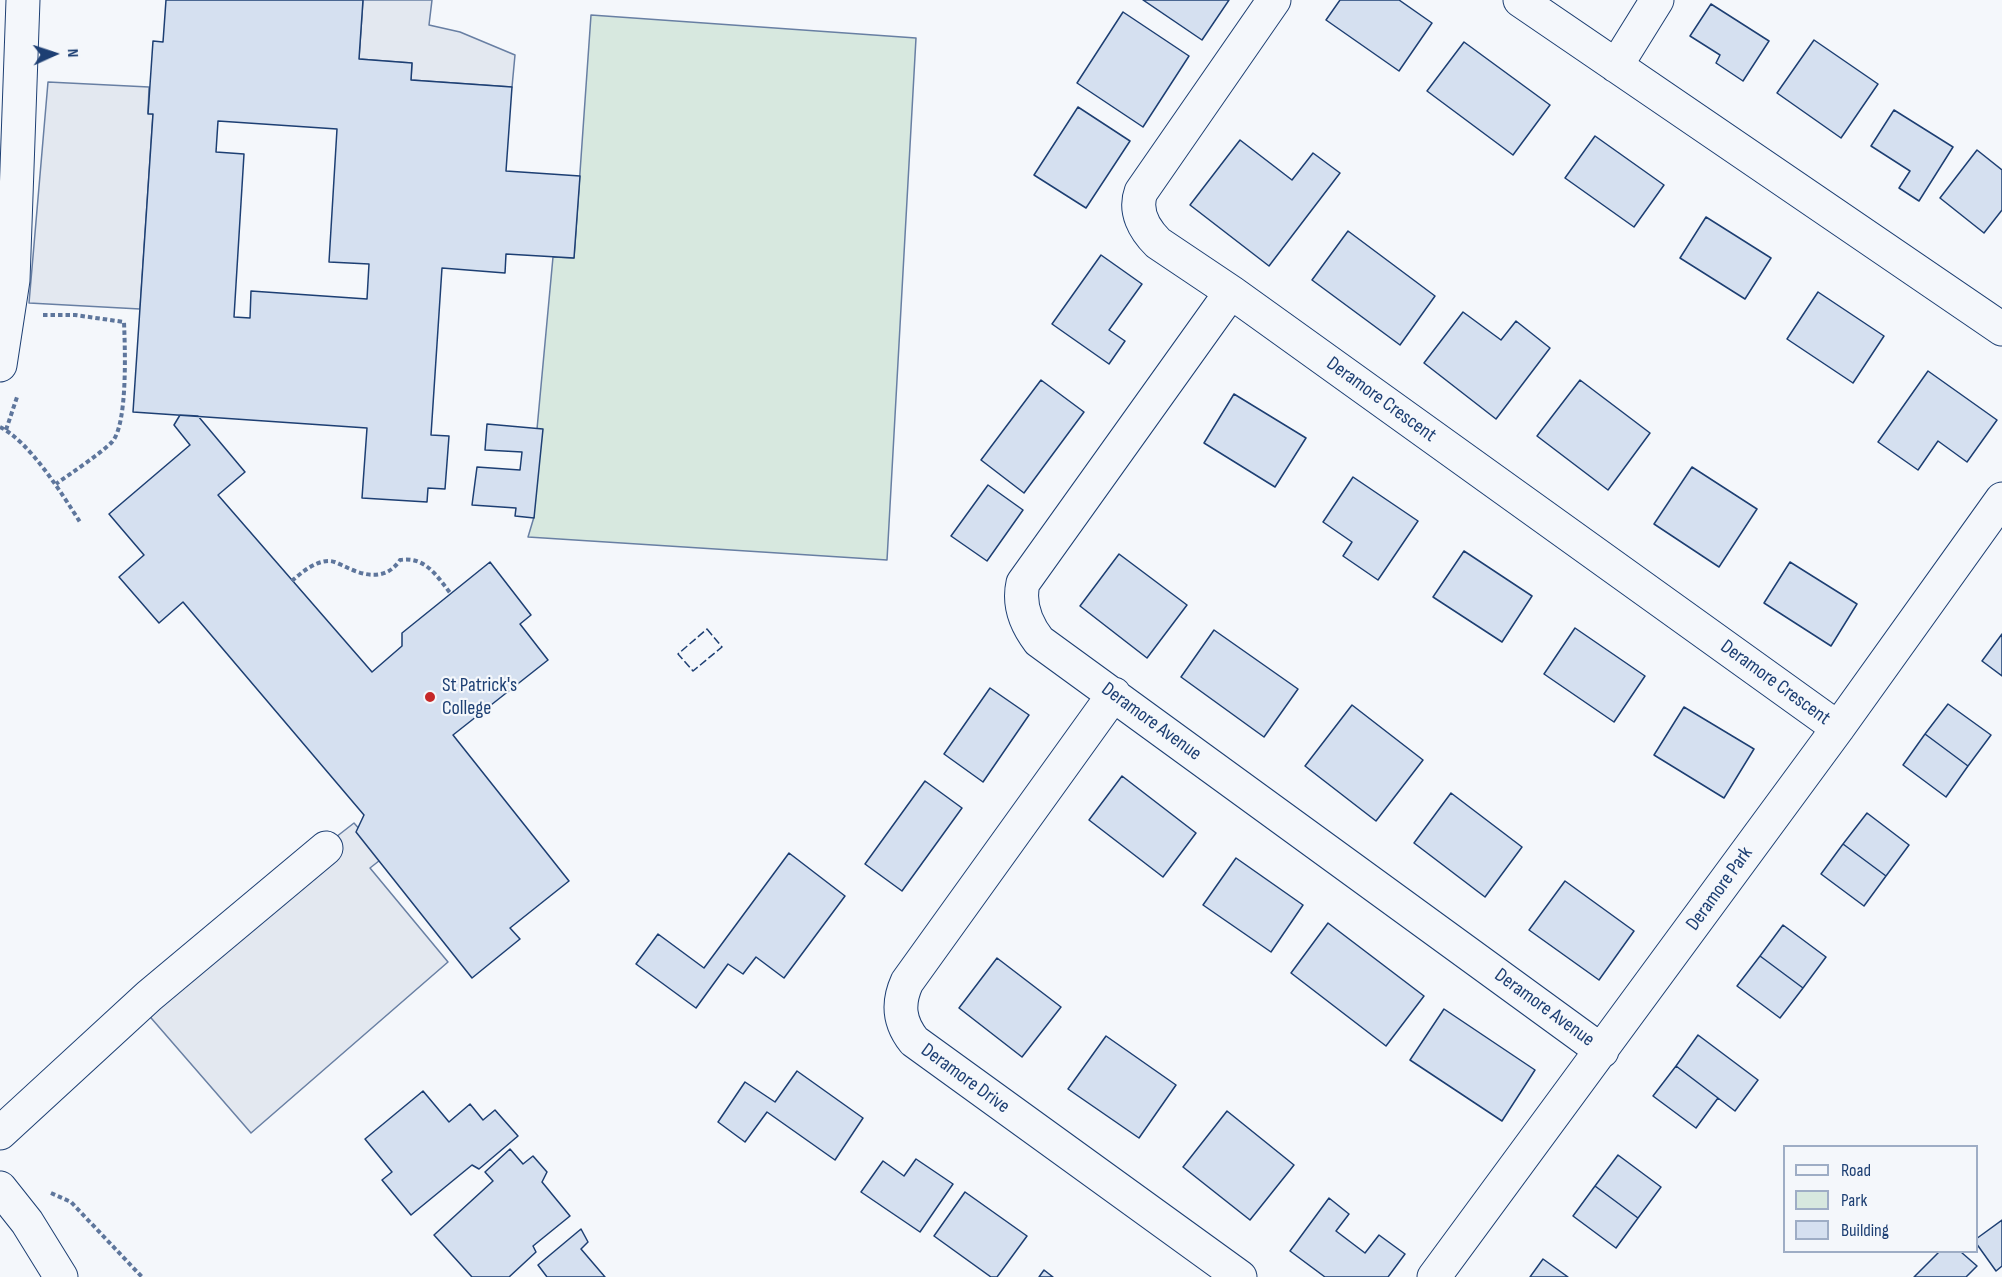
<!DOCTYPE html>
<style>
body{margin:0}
#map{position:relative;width:2002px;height:1277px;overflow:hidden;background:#f4f7fb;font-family:"Sofia Sans Condensed",sans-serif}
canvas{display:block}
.legend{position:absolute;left:1783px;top:1145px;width:195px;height:108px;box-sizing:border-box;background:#f4f7fb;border:2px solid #9eadc5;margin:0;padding:8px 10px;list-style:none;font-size:18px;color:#1d3f73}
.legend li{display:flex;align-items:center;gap:12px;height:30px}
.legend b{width:30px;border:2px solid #9eadc5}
.north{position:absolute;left:24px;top:24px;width:60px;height:60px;-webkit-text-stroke:4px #f4f7fb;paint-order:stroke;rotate:87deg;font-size:16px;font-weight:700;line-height:24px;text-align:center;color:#1d3f73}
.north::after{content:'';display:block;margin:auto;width:21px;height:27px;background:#1d3f73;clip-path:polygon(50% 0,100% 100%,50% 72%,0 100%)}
</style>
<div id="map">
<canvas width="2002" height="1277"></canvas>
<ul class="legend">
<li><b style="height:8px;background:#f4f7fb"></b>Road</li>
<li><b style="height:16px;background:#d7e8df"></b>Park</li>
<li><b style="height:16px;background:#d5e0f0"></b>Building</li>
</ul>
<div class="north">N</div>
</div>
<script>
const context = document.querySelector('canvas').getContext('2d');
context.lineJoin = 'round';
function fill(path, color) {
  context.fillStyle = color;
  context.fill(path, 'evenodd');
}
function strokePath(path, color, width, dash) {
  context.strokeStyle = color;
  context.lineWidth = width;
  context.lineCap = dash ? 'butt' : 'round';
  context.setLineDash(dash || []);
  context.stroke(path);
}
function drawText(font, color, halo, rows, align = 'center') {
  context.font = font + ' "Sofia Sans Condensed",sans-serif';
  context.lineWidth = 4.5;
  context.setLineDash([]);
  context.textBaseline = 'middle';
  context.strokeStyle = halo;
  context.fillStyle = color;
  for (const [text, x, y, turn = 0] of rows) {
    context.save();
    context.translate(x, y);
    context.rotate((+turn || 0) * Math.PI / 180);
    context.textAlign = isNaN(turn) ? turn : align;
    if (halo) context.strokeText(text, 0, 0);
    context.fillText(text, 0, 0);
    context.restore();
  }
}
const green = new Path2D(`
 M591 15 916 38 887 560 528 537 534 517 537 429 553 257 574 258Z`);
const parking = new Path2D(`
 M363 0H432L429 25 460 32 515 55 512 87 411 80 412 63 359 59Z
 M48 82 149 87 148 113 153 114 140 309 29 303Z
 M354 823 384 857 370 868 448 962 251 1133 132 996Z`);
const building = new Path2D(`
 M166 0H363L359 59 412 63 411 80 512 87 506 171 580 176 574 258 506 254 505 273 442 268 431 435 449 436 445 489 428 488 427 502 362 498 367 428 133 412 153 114H148L153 41 163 42ZM218 121 337 129 329 262 369 264 367 299 251 291 250 318 234 317 244 154 216 152Z
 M1143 0H1229L1202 40Z
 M1340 0H1399L1432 23 1399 71 1326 20Z
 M1711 4 1769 41 1743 81 1716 63 1720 55 1690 36Z
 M1123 12 1189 56 1143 127 1077 83Z
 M1814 40 1878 84 1841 138 1777 93Z
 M1464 42 1550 105 1513 155 1427 91Z
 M1078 107 1130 141 1086 208 1034 175Z
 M1894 110 1953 147 1919 201 1899 188 1910 171 1871 146Z
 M1595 136 1664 185 1634 227 1565 178Z
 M1240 140 1292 180 1313 153 1340 173 1269 266 1190 205Z
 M1977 150 2002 170V210L1984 233 1940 198Z
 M1706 217 1771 258 1745 299 1680 258Z
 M1348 231 1435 296 1400 345 1312 280Z
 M1101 255 1142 284 1109 330 1125 341 1109 364 1052 324Z
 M1818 292 1884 336 1853 383 1787 339Z
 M1463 312 1501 340 1516 321 1550 348 1496 419 1424 363Z
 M1928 371 1997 420 1967 462 1938 441 1918 470 1878 442Z
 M1041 380 1084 412 1024 493 981 460Z
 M1580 380 1650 433 1608 490 1537 436Z
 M1234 394 1306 438 1275 487 1204 443Z
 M180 415 198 416 245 472 218 495 372 672 402 646V633L490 562 531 615 520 624 548 660 453 735 569 881 510 928 520 939 472 978 356 832 364 815 183 602 159 623 119 577 144 555 109 514 190 445 174 425Z
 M487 424 543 429 534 518 515 516 516 508 472 505 477 467 520 470 522 452 485 450Z
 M1692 467 1757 509 1719 567 1654 524Z
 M1353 477 1418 521 1378 580 1343 556 1352 542 1323 522Z
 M988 485 1023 510 987 561 951 536Z
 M1464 551 1532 596 1502 642 1433 597Z
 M1119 554 1187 605 1147 658 1080 606Z
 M1790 562 1857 604 1831 646 1764 603Z
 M1575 628 1645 676 1614 722 1544 674Z
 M1214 630 1298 689 1264 737 1181 677Z
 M2002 634V676L1982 661Z
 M990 688 1029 715 983 782 944 754Z
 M1948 704 1991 735 1968 766 1925 734Z
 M1352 705 1423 760 1376 821 1305 766Z
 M1684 707 1754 749 1724 798 1654 755Z
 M1925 734 1968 766 1946 797 1903 765Z
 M1122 776 1196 833 1163 877 1089 820Z
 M925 781 962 808 902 891 865 864Z
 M1451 793 1522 847 1485 897 1414 843Z
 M1867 813 1909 845 1886 876 1843 844Z
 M1843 844 1886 876 1864 906 1821 874Z
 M789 853 845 896 784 978 756 957 743 974 728 964 696 1008 636 964 658 934 704 968Z
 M1236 858 1303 905 1271 952 1203 905Z
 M1565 881 1634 931 1599 980 1529 930Z
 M1328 923 1424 996 1386 1046 1291 973Z
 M1783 925 1826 957 1803 988 1760 956Z
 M1760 956 1803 988 1780 1018 1737 986Z
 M997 958 1061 1007 1022 1057 959 1008Z
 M1444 1009 1535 1070 1502 1121 1410 1060Z
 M1698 1035 1758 1080 1735 1111 1676 1066Z
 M1106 1036 1176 1085 1139 1138 1068 1089Z
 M1676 1066 1718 1098 1696 1128 1653 1096Z
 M797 1071 863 1118 835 1160 767 1112 745 1142 718 1122 745 1082 775 1102Z
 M423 1091 449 1122 470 1104 483 1120 495 1110 518 1136 479 1169 472 1165 411 1215 382 1180 392 1172 365 1139Z
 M1227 1111 1294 1165 1250 1220 1183 1167Z
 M510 1149 523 1164 533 1156 547 1172 542 1182 570 1216 533 1246 536 1252 509 1277H472L434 1235 493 1181 485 1172Z
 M1618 1155 1661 1187 1638 1218 1595 1186Z
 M916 1159 953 1184 920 1232 861 1192 883 1161 904 1176Z
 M1595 1186 1638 1218 1616 1248 1573 1216Z
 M965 1192 1027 1236 997 1277H991L934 1236Z
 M1329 1198 1349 1214 1336 1231 1365 1253 1379 1235 1405 1254 1388 1277H1325L1290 1251Z
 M2002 1220V1266L1996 1271 1976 1243V1239Z
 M581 1229 588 1242 581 1249 605 1277H547L538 1265Z
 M1939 1252H1961L1977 1266 1966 1277H1914Z
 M1543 1259 1568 1277H1530Z
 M1044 1270 1053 1277H1039Z`);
const path = new Path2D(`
 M43 315H75L124 322C125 347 128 424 112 442 99 455 71 473 56 484
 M0 427C30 442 62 494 80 522
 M6 430 17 397
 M292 581C302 572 315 561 329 561 335 561 341 565 346 567 366 577 387 580 400 560 425 556 437 576 451 594
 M51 1193 71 1202 142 1277`);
const minor = new Path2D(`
 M1274 0 1141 192C1134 211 1144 229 1158 243L1231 292 1838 728
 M1520 0 2002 329
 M1616 66 1657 0
 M1231 292 1023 583C1018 605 1026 624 1039 641L1602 1051
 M0 365 13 280 23 0
 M1114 694 907 982C897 1004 899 1022 914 1041L1240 1277
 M0 1133 149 996 326 848
 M1434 1277 1838 728 2002 499`);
const major = new Path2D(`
 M0 1188 27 1222 61 1277`);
const fence = new Path2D(`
 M707 629 722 647 693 671 678 654Z`);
const markers = [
 [430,697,6,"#c62828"]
];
const streetNames = [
 ["Deramore Crescent",1381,400,36],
 ["Deramore Crescent",1775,683,36],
 ["Deramore Avenue",1151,722,36],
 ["Deramore Park",1720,889,-54],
 ["Deramore Avenue",1544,1008,36],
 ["Deramore Drive",965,1079,36]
];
const poiNames = [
 ["St Patrick's",442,686],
 ["College",442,709]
];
fill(green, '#d7e8df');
strokePath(green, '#687fa3', 1.5);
fill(parking, '#e3e8f0');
strokePath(parking, '#687fa3', 1.5);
fill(building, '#d5e0f0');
strokePath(building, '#1d3f73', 1.5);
strokePath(minor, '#1d3f73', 35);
strokePath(major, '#1d3f73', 35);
strokePath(path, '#5e769c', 4, [4.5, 3]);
strokePath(minor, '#f4f7fb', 33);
strokePath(major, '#f4f7fb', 33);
strokePath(fence, '#1d3f73', 1.5, [8, 3]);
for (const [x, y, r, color] of markers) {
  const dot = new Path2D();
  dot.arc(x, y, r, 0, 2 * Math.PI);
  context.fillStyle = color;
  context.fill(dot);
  strokePath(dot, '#f4f7fb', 2);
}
drawText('20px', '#1d3f73', '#f4f7fb', streetNames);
drawText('20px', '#1d3f73', '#f4f7fb', poiNames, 'left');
</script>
